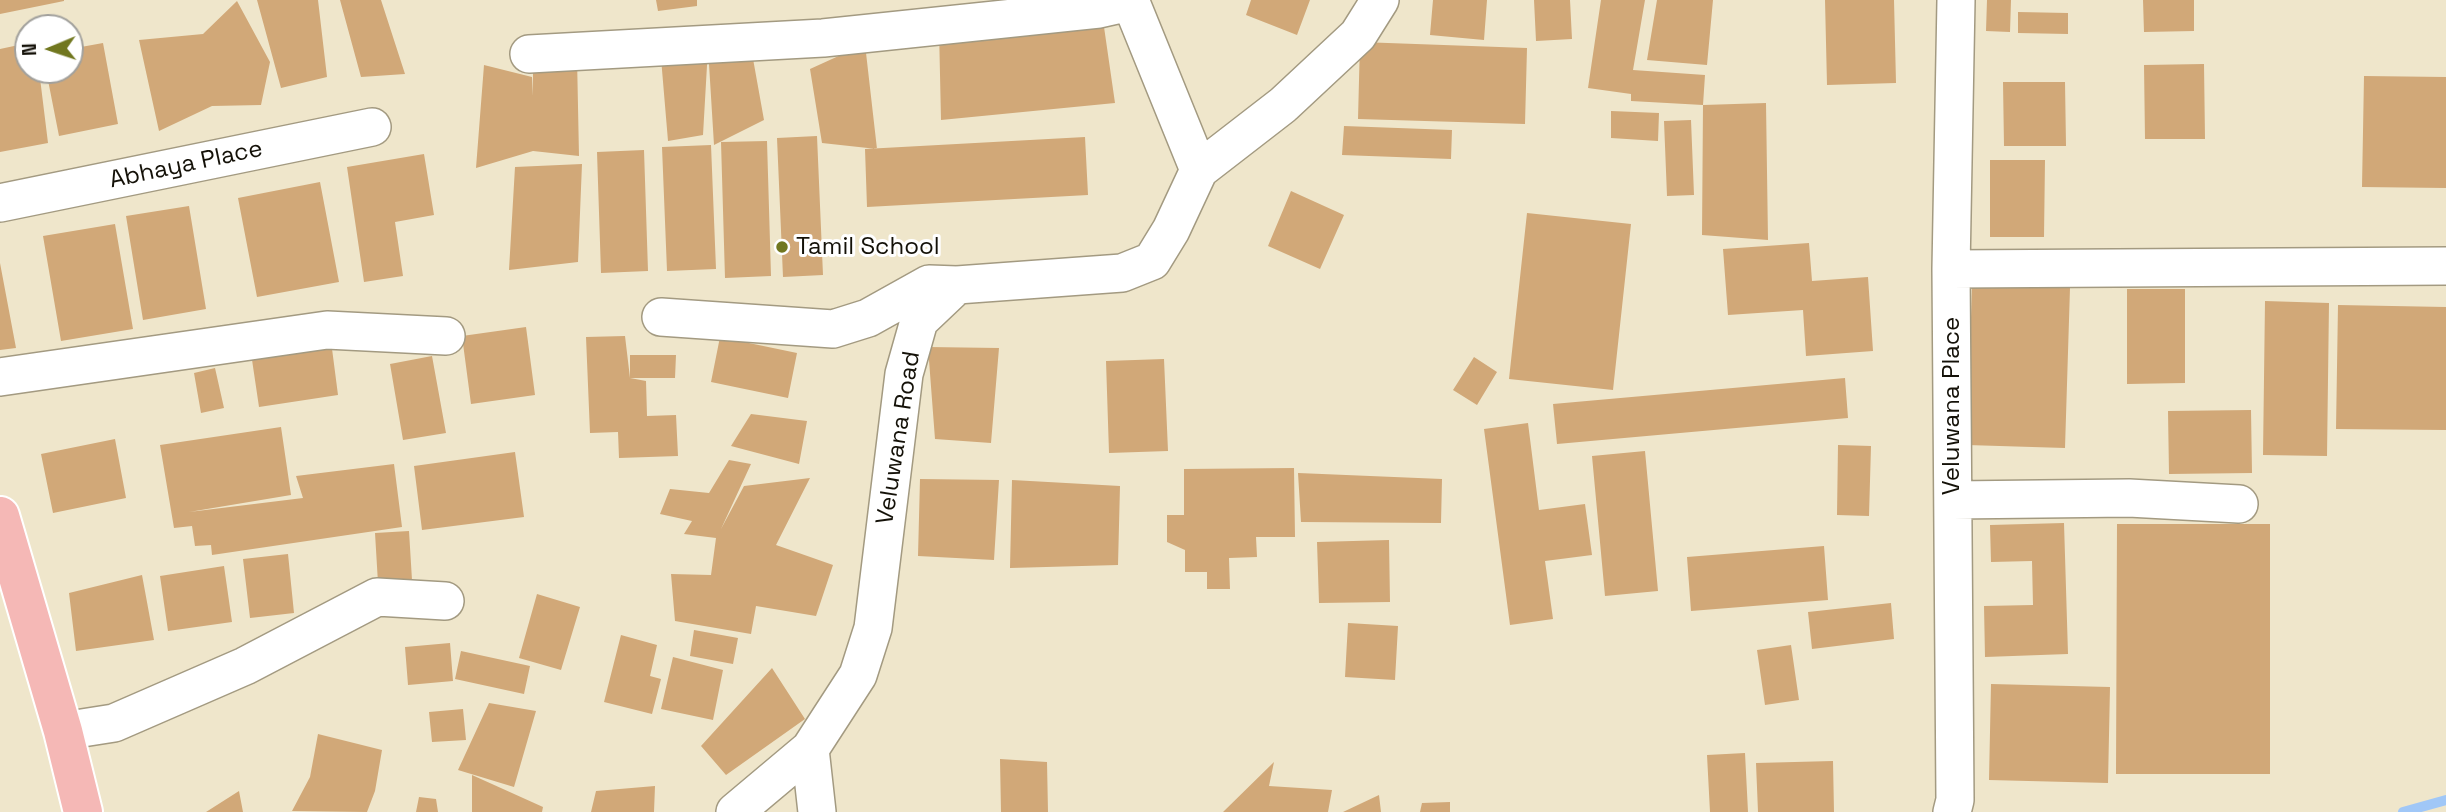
<!DOCTYPE html>
<style>
body{margin:0}
#map{position:relative;width:2446px;height:812px;overflow:hidden;background:#efe6cb;font-family:"Space Grotesk",sans-serif}
canvas{display:block}
.north{position:absolute;left:14px;top:14px;width:70px;height:70px;box-sizing:border-box;background:#fff;border:2px solid #a1a09c;border-radius:50%;rotate:268deg;font-size:19px;font-weight:700;line-height:28px;text-align:center;color:#141108}
.north::after{content:'';display:block;margin:auto;width:24px;height:32px;background:#71771f;clip-path:polygon(50% 0,100% 100%,50% 72%,0 100%)}
</style>
<div id="map">
<canvas width="2446" height="812"></canvas>
<div class="north">N</div>
</div>
<script>
const context = document.querySelector('canvas').getContext('2d');
context.lineJoin = 'round';
function strokePath(path, color, width, dash) {
  context.strokeStyle = color;
  context.lineWidth = width;
  context.lineCap = dash ? 'butt' : 'round';
  context.setLineDash(dash || []);
  context.stroke(path);
}
function fill(path, color) {
  context.fillStyle = color;
  context.fill(path, 'evenodd');
}
function drawText(font, color, halo, rows, align = 'center') {
  context.font = font + ' "Space Grotesk",sans-serif';
  context.lineWidth = 6;
  context.setLineDash([]);
  context.textBaseline = 'middle';
  context.strokeStyle = halo;
  context.fillStyle = color;
  for (const [text, x, y, turn = 0] of rows) {
    context.save();
    context.translate(x, y);
    context.rotate((+turn || 0) * Math.PI / 180);
    context.textAlign = isNaN(turn) ? turn : align;
    if (halo) context.strokeText(text, 0, 0);
    context.fillText(text, 0, 0);
    context.restore();
  }
}
const stream = new Path2D(`
 M2403 812 2446 800`);
const building = new Path2D(`
 M0 0H64V1L0 14Z
 M257 0H318L327 77 281 88Z
 M340 0H381L405 74 361 77Z
 M656 0H697V6L658 11Z
 M1251 0H1310L1297 35 1246 15Z
 M1433 0H1487L1484 40 1430 35Z
 M1534 0H1570L1572 39 1536 41Z
 M1601 0H1645L1633 70 1705 75 1703 105 1766 103 1768 240 1702 235 1703 105 1631 101V94L1588 88Z
 M1657 0H1713L1707 65 1647 60Z
 M1825 0H1894L1896 83 1827 85Z
 M1987 0H2011L2010 32 1986 31Z
 M2143 0H2194V31L2144 32Z
 M237 1 270 62 261 105 212 106 159 131 139 40 203 34Z
 M2018 12 2068 13V34L2018 33Z
 M1103 20 1115 103 941 120 939 29Z
 M750 42 764 120 714 145 708 48 703 135 668 141 661 58 708 48Z
 M1360 42 1527 48 1525 124 1358 119Z
 M28 43V70H39L48 143 0 152V49Z
 M103 43 118 124 59 136 46 70H70V49Z
 M865 44 877 149 822 143 810 69Z
 M577 57 579 156 533 151 476 168 484 65 532 77 533 96V62Z
 M2204 64 2205 139H2145L2144 65Z
 M2364 76 2446 77V188L2362 187Z
 M2003 82H2065L2066 146H2004Z
 M1611 111 1659 113 1658 141 1611 138Z
 M1691 120 1694 195 1667 196 1664 121Z
 M1344 126 1452 130 1451 159 1342 155Z
 M817 136 823 275 783 277 777 138Z
 M1085 137 1088 195 867 207 865 149Z
 M767 141 771 276 725 278 721 142Z
 M711 145 716 269 667 271 662 147Z
 M644 150 648 271 601 273 597 152Z
 M424 154 434 215 395 222 403 276 364 282 347 167Z
 M1990 160H2045L2044 237H1990Z
 M582 164 578 262 509 270 515 167Z
 M320 182 339 282 257 297 238 198Z
 M1291 191 1344 215 1320 269 1268 246Z
 M189 206 206 309 143 320 126 216Z
 M1527 213 1631 224 1613 390 1509 379Z
 M115 224 133 329 61 341 43 236Z
 M1809 243 1812 281 1868 277 1873 351 1806 356 1803 310 1728 315 1723 249Z
 M0 263 16 348 0 350Z
 M1972 285 2070 288 2065 448 1967 445Z
 M2127 289H2185V383L2127 384Z
 M2265 301 2329 303 2327 456 2263 455Z
 M2338 305 2446 307V430L2336 429Z
 M526 327 535 395 471 404 462 336Z
 M625 336 630 378V355H676L675 378H630L646 381 647 416 676 415 678 456 619 458 618 432 590 433 586 337Z
 M720 337 797 353 788 398 711 382Z
 M331 341 338 395 259 407 251 353Z
 M928 347 999 348 991 443 935 439Z
 M432 356 446 433 403 440 390 364Z
 M1474 357 1497 372 1477 405 1453 390Z
 M1164 359 1168 451 1109 453 1106 361Z
 M215 368 224 408 201 413 194 373Z
 M1845 378 1848 418 1557 444 1553 404Z
 M2251 410 2252 473 2169 474 2168 411Z
 M751 414 807 421 799 464 731 446Z
 M1528 423 1539 510 1585 504 1592 555 1545 561 1553 619 1510 625 1484 429Z
 M281 427 291 495 189 512 303 498 296 476 394 464 402 527 212 555 211 545 195 546 192 526 174 528 160 445Z
 M115 439 126 498 53 513 41 454Z
 M1838 445 1871 446 1869 516 1837 515Z
 M1645 451 1658 591 1605 596 1592 456Z
 M515 452 524 517 422 530 414 466Z
 M729 460 751 464 721 529 744 486 810 478 776 545 833 565 816 616 756 606 751 634 675 621 671 574 711 575 716 538 684 534 692 521 660 514 670 489 709 493Z
 M1294 468 1295 537H1256L1257 557 1229 558 1230 589H1207V572H1185V550L1167 542V515H1184V469Z
 M1298 473 1442 479 1441 523 1301 522Z
 M920 479 999 480 994 560 918 556Z
 M1012 480 1120 486 1118 565 1010 568Z
 M2064 523 2068 654 1985 657 1984 606 2033 605 2032 561 1991 562 1990 525Z
 M2117 524H2270V774H2116Z
 M409 531 412 580 378 583 375 533Z
 M1389 540 1390 602 1319 603 1317 542Z
 M1824 546 1828 600 1691 611 1687 557Z
 M288 554 294 613 250 618 243 559Z
 M224 566 232 622 168 631 160 576Z
 M142 575 154 640 76 651 69 593Z
 M537 594 580 607 561 670 519 658Z
 M1891 603 1894 639 1812 649 1808 612Z
 M1348 623 1398 626 1395 680 1345 677Z
 M694 630 738 638 733 664 690 656Z
 M621 635 657 645 650 676 661 679 652 714 604 702Z
 M450 643 453 681 408 685 405 647Z
 M1791 645 1799 700 1765 705 1757 650Z
 M461 651 530 666 524 694 455 679Z
 M673 657 723 670 713 720 661 709Z
 M772 668 805 719 726 775 701 746Z
 M1991 684 2110 687 2108 783 1989 780Z
 M489 703 536 711 514 787 458 770Z
 M463 709 466 740 432 742 429 712Z
 M318 734 382 750 375 791 367 812 292 811 310 777Z
 M1745 753 1748 812H1710L1707 755Z
 M1000 759 1047 762 1048 812H1001Z
 M1833 761 1834 812H1758L1756 763Z
 M1274 762 1269 786 1332 790 1328 812H1223Z
 M472 775 543 807 542 812H472Z
 M655 786 654 812H591L596 791Z
 M239 791 243 812H206Z
 M1379 795 1381 812H1343Z
 M419 797 436 799 438 812H416Z
 M1450 802V812H1420L1422 803Z`);
const minor = new Path2D(`
 M1130 0 1199 170
 M529 54 823 38 1099 9 1130 2
 M0 203 372 127
 M1951 269 2446 266
 M661 317 833 329 868 318 929 284 957 285
 M0 377 327 330 446 336
 M1953 500 2129 498 2239 504
 M63 731 114 723 245 666 377 597 445 601
 M810 749 817 812
 M735 812 810 749 858 675 873 628 904 374 919 321 957 285 1122 273 1152 261 1171 230 1199 170 1283 105 1358 35 1380 0
 M1952 812 1955 800 1951 269 1956 0`);
const primary = new Path2D(`
 M0 516 63 731 83 812`);
const markers = [
 [782,247,7,"#71771f"]
];
const streetNames = [
 ["Abhaya Place",186,165,-12],
 ["Veluwana Place",1952,406,-90],
 ["Veluwana Road",899,438,-81]
];
const poiNames = [
 ["Tamil School",796,247]
];
strokePath(stream, '#a0c7f7', 10);
fill(building, '#d1a878');
strokePath(minor, '#a39a81', 40);
strokePath(primary, '#fff', 42);
strokePath(minor, '#fff', 37);
strokePath(primary, '#f5b8b6', 38);
for (const [x, y, r, color] of markers) {
  const dot = new Path2D();
  dot.arc(x, y, r, 0, 2 * Math.PI);
  context.fillStyle = color;
  context.fill(dot);
  strokePath(dot, '#fff', 2.5);
}
drawText('24px', '#141108', '#fff', streetNames);
drawText('24px', '#141108', '#fff', poiNames, 'left');
</script>
